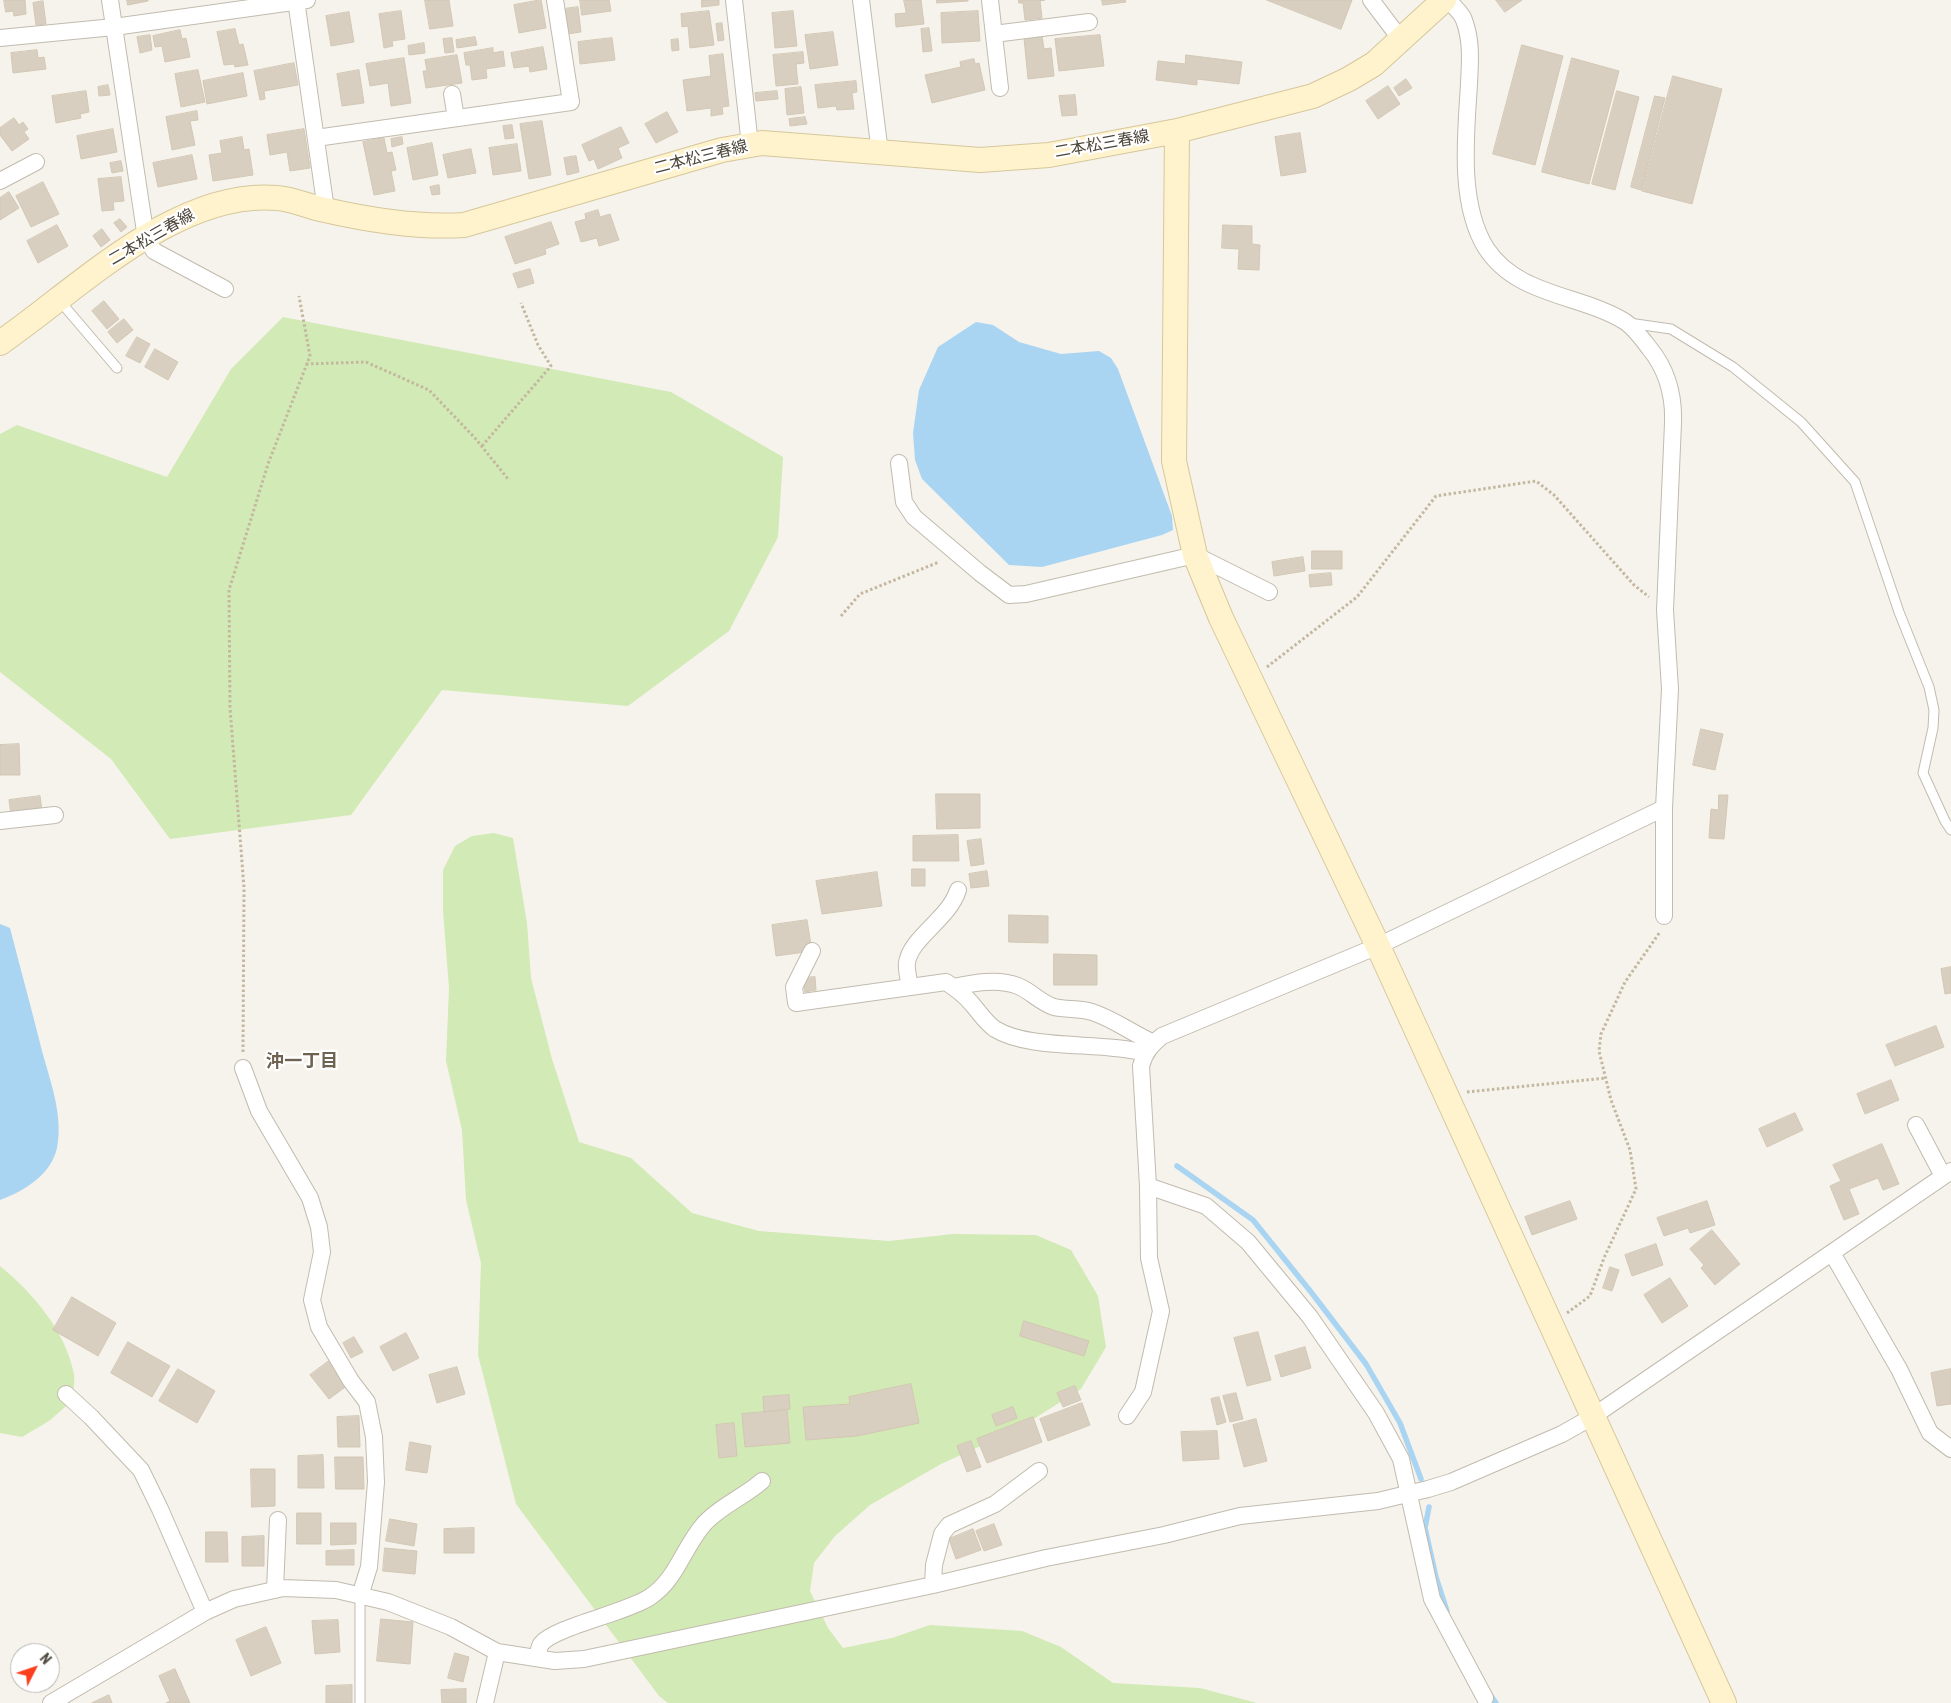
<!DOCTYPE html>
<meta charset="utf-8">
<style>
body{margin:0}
#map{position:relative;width:1951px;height:1703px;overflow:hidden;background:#f6f3ec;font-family:"Roboto Condensed",sans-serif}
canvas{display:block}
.north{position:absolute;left:10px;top:1643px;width:50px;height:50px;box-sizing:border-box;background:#fff;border:1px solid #b7b4b0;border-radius:50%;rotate:49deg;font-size:14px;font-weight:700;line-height:20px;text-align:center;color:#4b4439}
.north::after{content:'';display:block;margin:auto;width:18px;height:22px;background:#fc3f1d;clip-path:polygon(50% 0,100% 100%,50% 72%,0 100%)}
</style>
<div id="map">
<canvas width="1951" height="1703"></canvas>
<div class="north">N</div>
</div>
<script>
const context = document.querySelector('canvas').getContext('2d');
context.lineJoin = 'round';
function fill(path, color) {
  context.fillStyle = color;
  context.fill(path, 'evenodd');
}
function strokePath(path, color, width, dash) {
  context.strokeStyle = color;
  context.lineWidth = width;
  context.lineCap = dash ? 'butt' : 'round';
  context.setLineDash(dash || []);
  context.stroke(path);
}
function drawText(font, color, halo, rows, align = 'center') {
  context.font = font + ' "Roboto Condensed","Noto Sans JP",sans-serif';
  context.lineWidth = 4.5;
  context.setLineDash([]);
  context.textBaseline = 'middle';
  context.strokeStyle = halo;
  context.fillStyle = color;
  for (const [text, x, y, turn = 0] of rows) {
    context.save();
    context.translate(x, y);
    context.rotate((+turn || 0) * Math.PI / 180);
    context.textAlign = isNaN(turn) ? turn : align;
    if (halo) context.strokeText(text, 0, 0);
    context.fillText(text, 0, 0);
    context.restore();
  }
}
const green = new Path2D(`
 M283 317 671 392 783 457 778 537 729 631 628 706 442 690 351 815 170 839 111 759 0 672V434L17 425 167 477 231 369Z
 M494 833 513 838 527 923 531 978 552 1059 579 1142 631 1158 692 1213 759 1231 889 1241 953 1234 1036 1235 1071 1250 1098 1296 1106 1347 1081 1389 1018 1429 941 1464 870 1505 835 1536 814 1563 810 1591 828 1628 843 1648 892 1638 930 1625 1022 1631 1061 1647 1113 1683 1200 1688 1257 1703H668L659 1696 516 1504 478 1355 481 1263 466 1200 462 1130 446 1061 449 988 443 911V870L455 846 472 836Z
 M0 1266C33 1293 65 1330 74 1374 75 1382 73 1392 72 1401L49 1421 22 1437 0 1433Z`);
const water = new Path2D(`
 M976 322 993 325 1019 342 1061 354 1099 351 1111 358 1118 369 1172 516 1173 530 1162 535 1042 567 1009 565 922 479 915 460 913 433 919 390 938 347Z
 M0 924 10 928C20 967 31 1007 41 1047 49 1078 64 1115 57 1148 51 1175 24 1191 0 1200Z`);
const stream = new Path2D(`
 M1177 1166 1253 1220 1311 1292 1366 1364 1400 1423 1421 1479
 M1429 1507 1425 1528 1436 1577 1447 1611
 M1489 1693 1496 1703`);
const building = new Path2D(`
 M4 0H25L26 14 14 16 13 11 6 12Z
 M127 0H148V1L128 5Z
 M425 0H449L453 26 430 29Z
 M541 0 546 28 519 33 514 5Z
 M580 0H609L611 11 582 15Z
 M702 0H719V5L702 7Z
 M904 0H921L924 24 896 27 895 14 906 13Z
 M937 0H968V1L937 3Z
 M1019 0H1045L1040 1 1042 18 1025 20 1023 3H1019Z
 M1102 0H1125L1126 2 1103 5Z
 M1267 0H1352L1341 29Z
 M1496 0H1522L1505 12Z
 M43 1 46 24 36 25 33 3Z
 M578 7 581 32 567 34 564 9Z
 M401 11 405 39 392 41 393 46 384 48 379 14Z
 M709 11 714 45 690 48 688 26 682 27 681 14Z
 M793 11 797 46 775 48 772 13Z
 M978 11 980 41 942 43 941 13Z
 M349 12 354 42 331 46 326 16Z
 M722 23 724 40 718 41 716 24Z
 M929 28 932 51 923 52 921 29Z
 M235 29 239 45 243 44 248 65 235 67 234 64 224 65 217 32Z
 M180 30 182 39 186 38 190 57 165 62 162 46 155 47 153 36Z
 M833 32 838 65 810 69 805 35Z
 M150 35 152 50 140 53 137 37Z
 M1100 35 1104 66 1059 71 1055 39Z
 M1042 36 1044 49 1051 48 1054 76 1028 79 1024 38Z
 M475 37 477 45 457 48 456 40Z
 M452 38 454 52 445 53 443 39Z
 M612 38 615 60 580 64 578 42Z
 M678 39 679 50 672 51 671 40Z
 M424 43 425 53 409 55 408 46Z
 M1522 45 1563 56 1535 165 1493 154Z
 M543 47 547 69 530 72 529 66 514 68 511 53Z
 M493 48V53L503 51 505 66 486 69 487 78 472 80 470 65H466L464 53Z
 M37 50 38 58 44 57 46 69 13 73 11 53Z
 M803 52 804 63 796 64 798 84 776 86 773 55Z
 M723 54 729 106 722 107 723 114 711 116V108L687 111 683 80 711 76 709 56Z
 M457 55 462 83 426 88 423 71H427L425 60Z
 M1186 55 1242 62 1239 84 1197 79V85L1156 80 1158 61 1185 64Z
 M404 58 411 103 391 106 388 83 370 86 366 64Z
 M1572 58 1619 71 1589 184 1542 172Z
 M974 59 975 64 979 63 985 90 932 103 925 75 961 67 960 62Z
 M294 63 298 85 264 91 265 99 260 100 254 71Z
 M198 70 205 102 181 107 175 74Z
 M359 70 364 103 342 106 337 74Z
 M243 73 247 96 207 104 203 81Z
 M1673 76 1722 89 1692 204 1642 191Z
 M1406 79 1412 88 1399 96 1394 88Z
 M856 81 857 92 852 93 854 109 837 110 836 106 818 108 815 85Z
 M108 85 110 95 99 96 98 87Z
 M1388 86 1400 104 1378 119 1366 101Z
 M801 87 804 113 787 115 785 89Z
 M86 91 89 112 80 114 81 118 56 123 52 96Z
 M777 91 778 99 756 101 755 93Z
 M1617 91 1639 97 1615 190 1592 184Z
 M1075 95 1077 115 1062 116 1059 96Z
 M1655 96 1665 98 1641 190 1631 187Z
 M197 111 198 120 190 121 195 145 172 150 166 117Z
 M667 112 678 132 656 143 645 124Z
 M805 117 807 124 790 126 789 119Z
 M14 118 19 125 23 122 28 129 24 132 29 139 12 151 0 135V128Z
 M542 121 551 175 529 179 520 124Z
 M512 125 514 138 505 139 503 126Z
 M621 127 629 143 618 148 622 158 598 169 594 159 589 161 582 145Z
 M113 129 117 152 81 159 77 136Z
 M304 129 310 168 290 171 287 152 270 155 267 135Z
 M1300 133 1306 172 1281 176 1275 137Z
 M242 137 244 150 249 149 253 175 213 181 209 155 222 153 220 141Z
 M402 137 403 144 392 147 391 139Z
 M384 138 387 153 392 152 396 170 391 171 395 191 374 195 363 142Z
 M432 143 438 175 413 180 407 148Z
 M517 144 521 171 493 175 489 148Z
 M471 149 476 173 448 178 443 155Z
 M192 155 197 179 158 187 153 163Z
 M576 156 579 172 567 175 564 158Z
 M121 161 123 171 112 173 110 163Z
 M121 177 124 201 113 202 114 210 102 211 98 179Z
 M43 182 59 214 31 227 16 196Z
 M439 185 440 194 432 195 430 187Z
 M9 192 19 208 0 220V198Z
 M598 210 600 217 610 214 619 240 599 246 597 238 581 242 575 222 586 219 585 214Z
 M120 219 127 227 121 232 114 223Z
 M551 222 559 244 545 249 546 254 515 264 505 237Z
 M57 225 68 246 38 263 27 241Z
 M1223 225 1252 226V244L1260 245 1259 270 1238 269 1239 249 1222 248Z
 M102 229 110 240 101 247 93 236Z
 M530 269 534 283 518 288 513 274Z
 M104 301 119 319 107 329 92 311Z
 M124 319 133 330 117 343 108 332Z
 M137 337 150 344 140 363 126 356Z
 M155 349 178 362 168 380 145 367Z
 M1312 551H1342V569H1312Z
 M1303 557 1305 571 1274 576 1272 562Z
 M1331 573 1332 585 1310 587 1309 575Z
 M1701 729 1723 734 1715 770 1693 765Z
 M19 744 20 775H0V745Z
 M936 794H980V828L937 829Z
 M1719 795H1728L1724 839 1709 838 1711 809 1718 810Z
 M40 796 43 818 12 822 9 800Z
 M958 835 959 861H913V836Z
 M981 839 984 864 971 866 967 841Z
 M912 869H925V886H912Z
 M987 871 989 886 971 888 969 874Z
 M877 872 882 906 822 914 816 881Z
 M1009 915 1048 916V943L1009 942Z
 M807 920 812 951 776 956 772 925Z
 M1054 954 1097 955V985H1054Z
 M1951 967V993L1945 994 1941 969Z
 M815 977 816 990 805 992 803 978Z
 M1936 1026 1944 1047 1895 1066 1886 1045Z
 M1891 1080 1899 1100 1865 1114 1857 1094Z
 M1795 1113 1803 1130 1767 1147 1759 1129Z
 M1882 1144 1899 1184 1883 1190 1878 1178 1849 1189 1859 1214 1844 1220 1830 1186 1841 1181 1833 1165Z
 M1570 1201 1577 1219 1532 1235 1525 1217Z
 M1707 1201 1715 1225 1690 1233 1688 1228 1664 1236 1657 1218Z
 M1712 1230 1740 1264 1715 1285 1701 1268 1704 1265 1690 1249Z
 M1656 1244 1663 1265 1632 1276 1625 1255Z
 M1610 1267 1619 1270 1612 1291 1603 1288Z
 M1670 1278 1688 1306 1662 1323 1644 1295Z
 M72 1297 116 1323 98 1356 53 1330Z
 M1024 1321 1089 1341 1084 1356 1020 1336Z
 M1258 1332 1271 1380 1247 1386 1234 1338Z
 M406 1333 419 1358 393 1371 380 1347Z
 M354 1337 363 1352 351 1358 343 1343Z
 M128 1342 170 1366 152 1397 111 1373Z
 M1305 1347 1311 1368 1281 1377 1275 1356Z
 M329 1361 348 1385 329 1399 310 1375Z
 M457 1367 465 1394 437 1403 429 1375Z
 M178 1369 215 1391 197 1423 159 1401Z
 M1951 1369V1404L1937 1406 1931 1373Z
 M911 1384 919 1423 857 1436 806 1440 803 1407 850 1404 849 1397Z
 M1075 1386 1081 1400 1063 1407 1057 1393Z
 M1236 1393 1243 1419 1230 1422 1223 1396Z
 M789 1395 790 1409 764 1412 763 1397Z
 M1219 1397 1226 1422 1217 1425 1211 1399Z
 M1082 1403 1090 1425 1048 1441 1040 1419Z
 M1013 1407 1017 1418 996 1426 992 1415Z
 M787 1410 790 1443 745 1447 742 1414Z
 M359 1416 360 1447H338L337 1417Z
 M1033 1417 1042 1442 987 1463 977 1439Z
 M1256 1419 1267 1461 1244 1467 1233 1425Z
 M734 1423 737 1456 719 1458 716 1425Z
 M1217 1431 1219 1459 1183 1461 1181 1432Z
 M971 1441 981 1467 967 1472 957 1446Z
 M410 1442 431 1446 427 1473 406 1470Z
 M323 1455 324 1488H298V1456Z
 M335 1457H363L364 1489H336Z
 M251 1469H275V1506L252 1507Z
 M297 1513H321V1544H297Z
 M390 1519 417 1524 414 1546 386 1541Z
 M331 1523H356V1544L331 1545Z
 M994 1524 1002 1545 984 1551 976 1531Z
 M474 1528V1553H444V1529Z
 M973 1529 981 1550 956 1559 949 1539Z
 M206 1532H227L228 1562H206Z
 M264 1536V1566H242V1537Z
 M385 1548 417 1551 415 1574 383 1571Z
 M354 1550V1565H326V1551Z
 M381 1619 413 1622 410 1664 377 1661Z
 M338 1620 340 1652 315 1654 312 1621Z
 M266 1627 281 1663 251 1676 236 1640Z
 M455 1653 469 1657 463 1682 448 1678Z
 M175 1669 190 1703H166L170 1701 159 1676Z
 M352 1685V1703H326V1686Z
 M466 1689V1703H442L441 1690Z
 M109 1695 112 1703H92Z`);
const path = new Path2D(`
 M306 364 366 362 429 390 475 438 508 479
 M482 446 551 366 538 345 521 303
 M841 616 860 594 939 562
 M1267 667 1357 597 1436 496 1536 481 1554 495 1634 585 1649 597
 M243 1052 244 888 230 708 229 590 268 464 310 356 299 296
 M1467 1092 1606 1078
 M1567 1313 1590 1296 1604 1258 1636 1189 1630 1150 1611 1100 1599 1051 1601 1034 1625 982 1660 932`);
const lane = new Path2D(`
 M59 300 117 368
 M1629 323 1671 329 1733 367 1801 422 1855 482 1899 612 1929 687 1934 710 1933 728 1923 773 1945 821 1951 830
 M360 1703V1596`);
const street = new Path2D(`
 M110 0 146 238 154 251 225 289
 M296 0 326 210
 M734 0 750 145
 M861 0 880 153
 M990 0 1000 88
 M1371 0 1402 41
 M1448 0C1453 6 1462 13 1464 20 1472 41 1470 62 1469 84 1466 134 1458 203 1486 248 1517 296 1579 294 1624 321 1634 327 1643 340 1650 349 1667 370 1674 396 1673 423L1665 610 1670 689 1664 808V916
 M994 34 1089 22
 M0 38 114 27 307 0
 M452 94 456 118
 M316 138 571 102 555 0
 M0 181 36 162
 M899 463 904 502 914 517 980 573 1009 595 1026 594 1195 555 1269 592
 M0 821 55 815
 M812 951 794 987 796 1003 946 982C955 988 965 995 972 1004 979 1012 986 1023 995 1029 1031 1051 1102 1041 1145 1053
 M910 987C909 980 906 970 907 963 910 938 949 919 958 890
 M953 987C973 983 998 978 1018 986 1031 991 1039 1002 1054 1007 1066 1010 1080 1008 1092 1012 1114 1019 1133 1034 1154 1043
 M243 1068 259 1111 310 1198 319 1227 322 1252 312 1300 319 1327 351 1381 367 1402 374 1437 376 1482 369 1567 360 1596
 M1916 1125 1943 1176
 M1148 1186 1206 1206 1248 1242 1310 1317 1376 1413 1401 1459 1432 1599 1485 1698
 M1832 1253 1899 1369 1930 1433 1951 1449
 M66 1394 91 1417 141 1470 160 1509 205 1612
 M1127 1416 1143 1392 1161 1311 1149 1258 1148 1186 1141 1066C1145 1052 1151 1045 1162 1036L1378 946 1664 808
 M933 1585 934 1565 942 1534 949 1525 995 1504 1039 1471
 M275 1590 278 1520
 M537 1658C538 1654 539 1647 541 1644 554 1627 626 1613 650 1597 677 1579 683 1548 704 1524 720 1506 744 1497 762 1481
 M51 1703 205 1612 234 1599 283 1588 336 1590 388 1602 451 1627 497 1652 555 1661 584 1659 933 1585 1046 1558 1164 1535 1240 1516 1378 1501 1428 1489 1451 1482 1562 1434 1592 1417 1951 1171
 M485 1703 497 1652`);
const secondary = new Path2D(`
 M1177 131 1174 461 1195 555 1221 618 1378 946 1724 1703
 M0 343C77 290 176 189 277 198 293 199 309 207 325 210 369 220 418 228 464 225L722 150 762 143 980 160 1049 155 1177 131 1313 96 1349 79 1374 64 1444 0`);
const streetNames = [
 ["二本松三春線",1102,145,-10],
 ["二本松三春線",701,158,-14],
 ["二本松三春線",152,238,-30]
];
const neighbourhoodNames = [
 ["沖一丁目",302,1062]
];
fill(green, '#d2eab5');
fill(water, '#a9d4f2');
strokePath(stream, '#a9d4f2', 5.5);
fill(building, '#d8cfc1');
strokePath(building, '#d3c7b4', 1);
strokePath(lane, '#c2bbae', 11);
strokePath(street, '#c2bbae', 18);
strokePath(secondary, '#d6c79b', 26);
strokePath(path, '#c4b79f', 3, [2.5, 2.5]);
strokePath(lane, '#fff', 9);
strokePath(street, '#fff', 16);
strokePath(secondary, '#fff3cd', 24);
drawText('16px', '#4b4439', '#fff', streetNames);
drawText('bold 18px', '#6e6250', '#fff', neighbourhoodNames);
</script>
